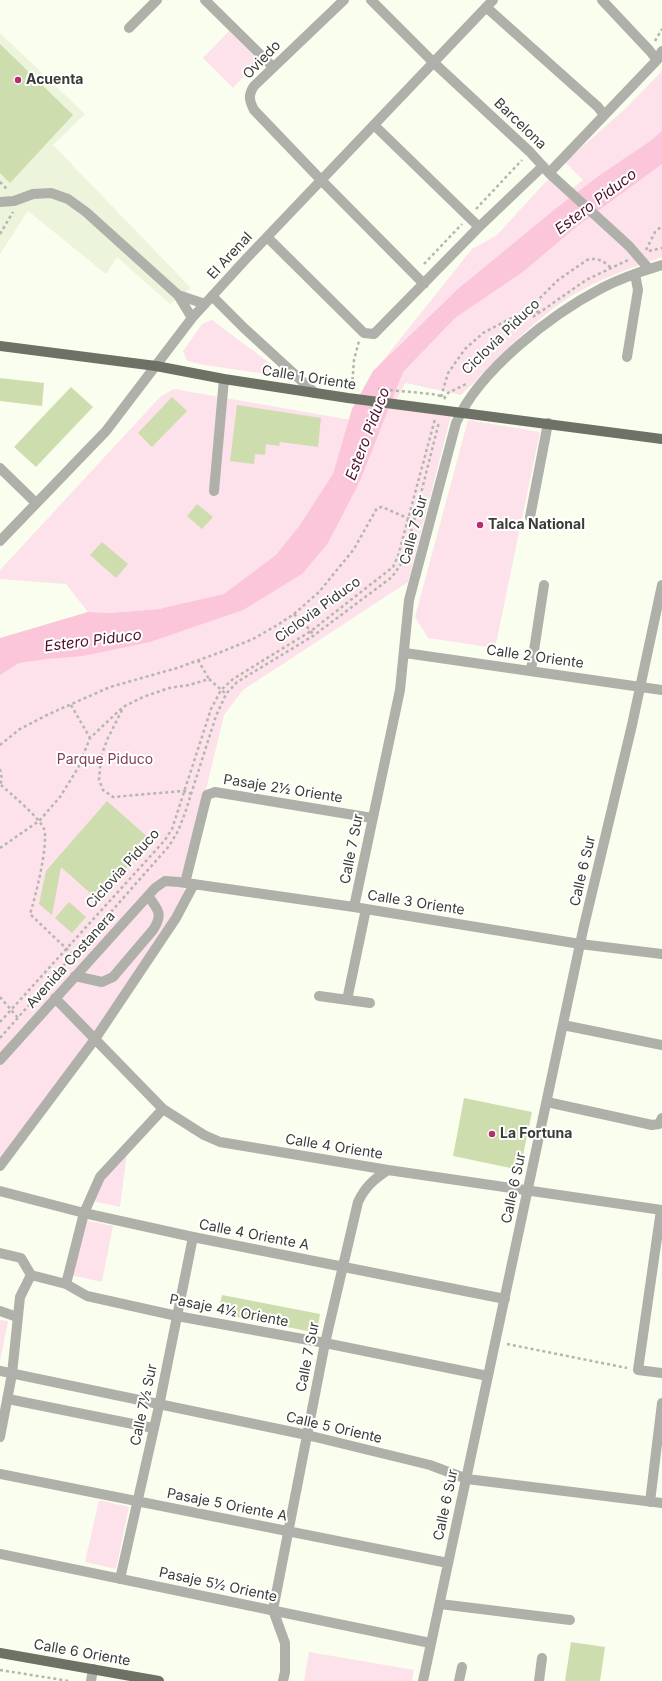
<!DOCTYPE html>
<meta charset="utf-8">
<style>
body{margin:0}
canvas{display:block;background:#f9feee}
</style>
<canvas width="662" height="1681"></canvas>
<script>
const context = document.querySelector('canvas').getContext('2d');
context.lineJoin = 'round';
function fill(path, color) {
  context.fillStyle = color;
  context.fill(path, 'evenodd');
}
function strokePath(path, color, width, dash) {
  context.strokeStyle = color;
  context.lineWidth = width;
  context.lineCap = dash ? 'butt' : 'round';
  context.setLineDash(dash || []);
  context.stroke(path);
}
function drawText(font, color, halo, rows, align = 'center') {
  context.font = font + ' Inter,sans-serif';
  context.lineWidth = 4;
  context.setLineDash([]);
  context.textBaseline = 'middle';
  context.strokeStyle = halo;
  context.fillStyle = color;
  for (const [text, x, y, turn = 0] of rows) {
    context.save();
    context.translate(x, y);
    context.rotate((+turn || 0) * Math.PI / 180);
    context.textAlign = isNaN(turn) ? turn : align;
    if (halo) context.strokeText(text, 0, 0);
    context.fillText(text, 0, 0);
    context.restore();
  }
}
const built = new Path2D(`
 M0 33 85 114 53 145 191 288 170 304 117 257 106 274 28 211 0 254Z`);
const green = new Path2D(`
 M229 31 259 61 233 88 203 58Z
 M662 71V257C628 269 592 281 562 302 526 327 493 364 461 395L406 383 404 385 393 407 451 416 408 582 243 690 224 715 184 881 185 894 176 918 95 1039 0 1160V655L35 638 71 631 108 629 198 607 246 591 292 555 312 523 290 550 243 585 212 600 182 607 110 613 88 612 66 584 0 579V570L161 396 174 389 351 420 349 433 377 368 472 249 497 235 552 175 565 194 583 180 565 162 625 109Z
 M212 320 279 370 273 375 205 365 187 361 183 351 202 324Z
 M468 420 540 432 495 648 428 638 415 617Z
 M127 1153 120 1207 93 1201 106 1172Z
 M84 1220 113 1226 102 1282 70 1275Z
 M0 1320 8 1321 0 1361Z
 M99 1500 129 1507 116 1569 85 1562Z
 M309 1652 414 1670 412 1681H304Z`);
const water = new Path2D(`
 M662 131V164L576 227 524 271 455 318 403 372 360 481 328 543 302 574 243 610 150 642 83 656 47 659 19 663 0 675V638L88 612 110 613 159 609 224 594 276 555 300 525 333 474 352 409 373 371 459 288 559 206 600 175 649 142Z`);
const building = new Path2D(`
 M0 44 73 115 10 183 0 173Z
 M0 378 44 383 42 406 0 401Z
 M71 387 93 407 36 467 14 447Z
 M172 397 187 411 152 447 138 433Z
 M237 405 321 418 318 447 280 442 279 446 266 444 265 455 255 454 254 464 230 461Z
 M197 504 213 517 202 529 187 516Z
 M102 542 128 564 116 578 90 555Z
 M107 801 151 840 98 900 61 867 52 915 39 904 46 871Z
 M69 902 86 917 72 933 55 918Z
 M464 1098 532 1112 520 1170 453 1156Z
 M222 1295 320 1314 317 1333 218 1313Z
 M571 1642 605 1647 600 1681H565Z`);
const path = new Path2D(`
 M655 41 662 29
 M0 182 8 190
 M476 209 522 160
 M0 234 13 212
 M646 250 655 232 662 226
 M649 251 662 248
 M424 264 462 224
 M538 313 534 304 558 280 587 260C597 257 604 261 611 268
 M533 317 586 280 628 260
 M352 386 354 360 359 341
 M378 389 432 394 445 397
 M441 397 448 373 465 349 483 333 523 312 534 304
 M444 399 448 393 466 384
 M294 614 311 631 313 636
 M198 660 209 679
 M71 705 90 738
 M122 710 107 740 101 757 99 780 103 790 113 797 184 791 192 794
 M0 745 20 729 49 714 110 687 177 668 221 652 253 639 279 624 294 614 319 592 354 549 377 508 382 507 414 521
 M0 769 2 779 0 785
 M1 785C11 794 40 818 44 829 49 843 35 899 30 914L73 955
 M0 848 39 821 60 797 78 768 90 738 123 707 143 697 169 688 189 685 209 679 226 694
 M0 997 18 1018
 M0 1022 165 840 172 829 211 709 221 690 233 679 311 631 393 567 398 556 435 419
 M0 1038 169 846 178 831 185 813 216 716 226 694 237 682 313 636 392 577 401 564 414 521 439 422
 M507 1344 627 1368
 M0 1670 69 1681`);
const minor = new Path2D(`
 M205 0 273 67
 M344 0 254 86C248 95 249 100 254 110L322 181 424 284
 M371 0 433 62 530 152 549 173 629 246 649 269
 M602 0 649 50 657 60 662 51
 M486 7 598 107 604 115
 M129 28 157 0
 M374 125 479 227
 M549 173 657 60
 M0 202 14 201 33 194 51 193 68 199 86 212 178 295 192 318
 M267 237 364 333 374 334 479 227 543 166
 M178 295 205 304
 M212 296 244 328 315 393
 M627 357 638 290 635 274
 M0 468 36 503
 M214 491 224 379
 M530 517 548 423
 M0 541 106 431 192 318 245 260 493 0
 M405 653 662 690
 M531 670 544 585
 M185 883 207 795 215 792 372 818
 M354 907 400 690 409 600 456 423C479 370 552 314 602 288 621 278 642 271 662 265
 M75 976 102 982 113 977 153 930C163 915 159 910 148 896
 M319 996 370 1003
 M55 998 163 1109 204 1135 220 1142 388 1170 662 1210
 M347 1000 366 909
 M563 1025 662 1045
 M0 1060 155 888 165 881 179 882 354 907 580 944 662 954
 M547 1102 652 1125 659 1124 662 1118
 M0 1166 95 1039 176 918 194 884
 M0 1191 84 1213 193 1237 505 1299
 M661 1210 638 1370 662 1373
 M0 1253 21 1258 31 1275 66 1284 87 1296 177 1316 325 1343 488 1376
 M66 1284 84 1213 100 1177 163 1109
 M0 1311 17 1317
 M0 1371 307 1435 430 1465 467 1479 662 1503
 M8 1399 153 1428
 M0 1437 12 1374 20 1297 31 1275
 M0 1474 448 1563
 M650 1502 662 1403
 M0 1554 430 1643
 M120 1579 159 1406 193 1237
 M440 1604 570 1620
 M91 1681 93 1669
 M283 1681 285 1672V1643L273 1610 325 1343 358 1202C365 1187 374 1179 388 1170
 M423 1681 583 930 632 725 662 585
 M459 1681 462 1667
 M539 1681 542 1658`);
const major = new Path2D(`
 M0 346 156 366 224 379 348 398 662 439
 M0 1653 159 1681`);
const markers = [
 [18,80,4,"#b62f71"],
 [480,525,4,"#b62f71"],
 [492,1134,4,"#b62f71"]
];
const streetNames = [
 ["Oviedo",262,60,-46],
 ["Barcelona",520,124,44],
 ["El Arenal",230,256,-47],
 ["Ciclovia Piduco",501,337,-44],
 ["Calle 1 Oriente",309,378,9],
 ["Calle 7 Sur",414,530,-75],
 ["Ciclovia Piduco",318,610,-36],
 ["Calle 2 Oriente",535,657,8],
 ["Pasaje 2½ Oriente",283,789,9],
 ["Calle 7 Sur",352,849,-79],
 ["Ciclovia Piduco",123,869,-48],
 ["Calle 6 Sur",583,871,-77],
 ["Calle 3 Oriente",416,903,9],
 ["Avenida Costanera",71,960,-48],
 ["Calle 4 Oriente",334,1147,9],
 ["Calle 6 Sur",514,1188,-78],
 ["Calle 4 Oriente A",254,1235,11],
 ["Pasaje 4½ Oriente",229,1311,11],
 ["Calle 7 Sur",308,1357,-79],
 ["Calle 7½ Sur",144,1405,-78],
 ["Calle 5 Oriente",334,1428,13],
 ["Pasaje 5 Oriente A",227,1505,11],
 ["Calle 6 Sur",446,1505,-78],
 ["Pasaje 5½ Oriente",218,1585,12],
 ["Calle 6 Oriente",82,1653,10]
];
const poiNames = [
 ["Acuenta",26,80],
 ["Talca National",488,525],
 ["La Fortuna",500,1134]
];
const parkNames = [
 ["Parque Piduco",105,760]
];
const waterNames = [
 ["Estero Piduco",596,202,-37],
 ["Estero Piduco",368,434,-69],
 ["Estero Piduco",93,641,-7]
];
fill(built, '#ecf4dc');
fill(green, '#fde2eb');
fill(water, '#fbc6d9');
fill(building, '#ceddad');
strokePath(path, '#b4b7ab', 2.5, [3, 3]);
strokePath(minor, '#aeb0a9', 10);
strokePath(major, '#6e7266', 10);
for (const [x, y, r, color] of markers) {
  const dot = new Path2D();
  dot.arc(x, y, r, 0, 2 * Math.PI);
  context.fillStyle = color;
  context.fill(dot);
  strokePath(dot, '#fff', 1.5);
}
drawText('14px', '#3a3c36', '#fff', streetNames);
drawText('bold 14px', '#3a3c36', '#fff', poiNames, 'left');
drawText('14px', '#7f3e59', '#fff', parkNames);
drawText('italic 15px', '#4e122f', '#fff', waterNames);
</script>
